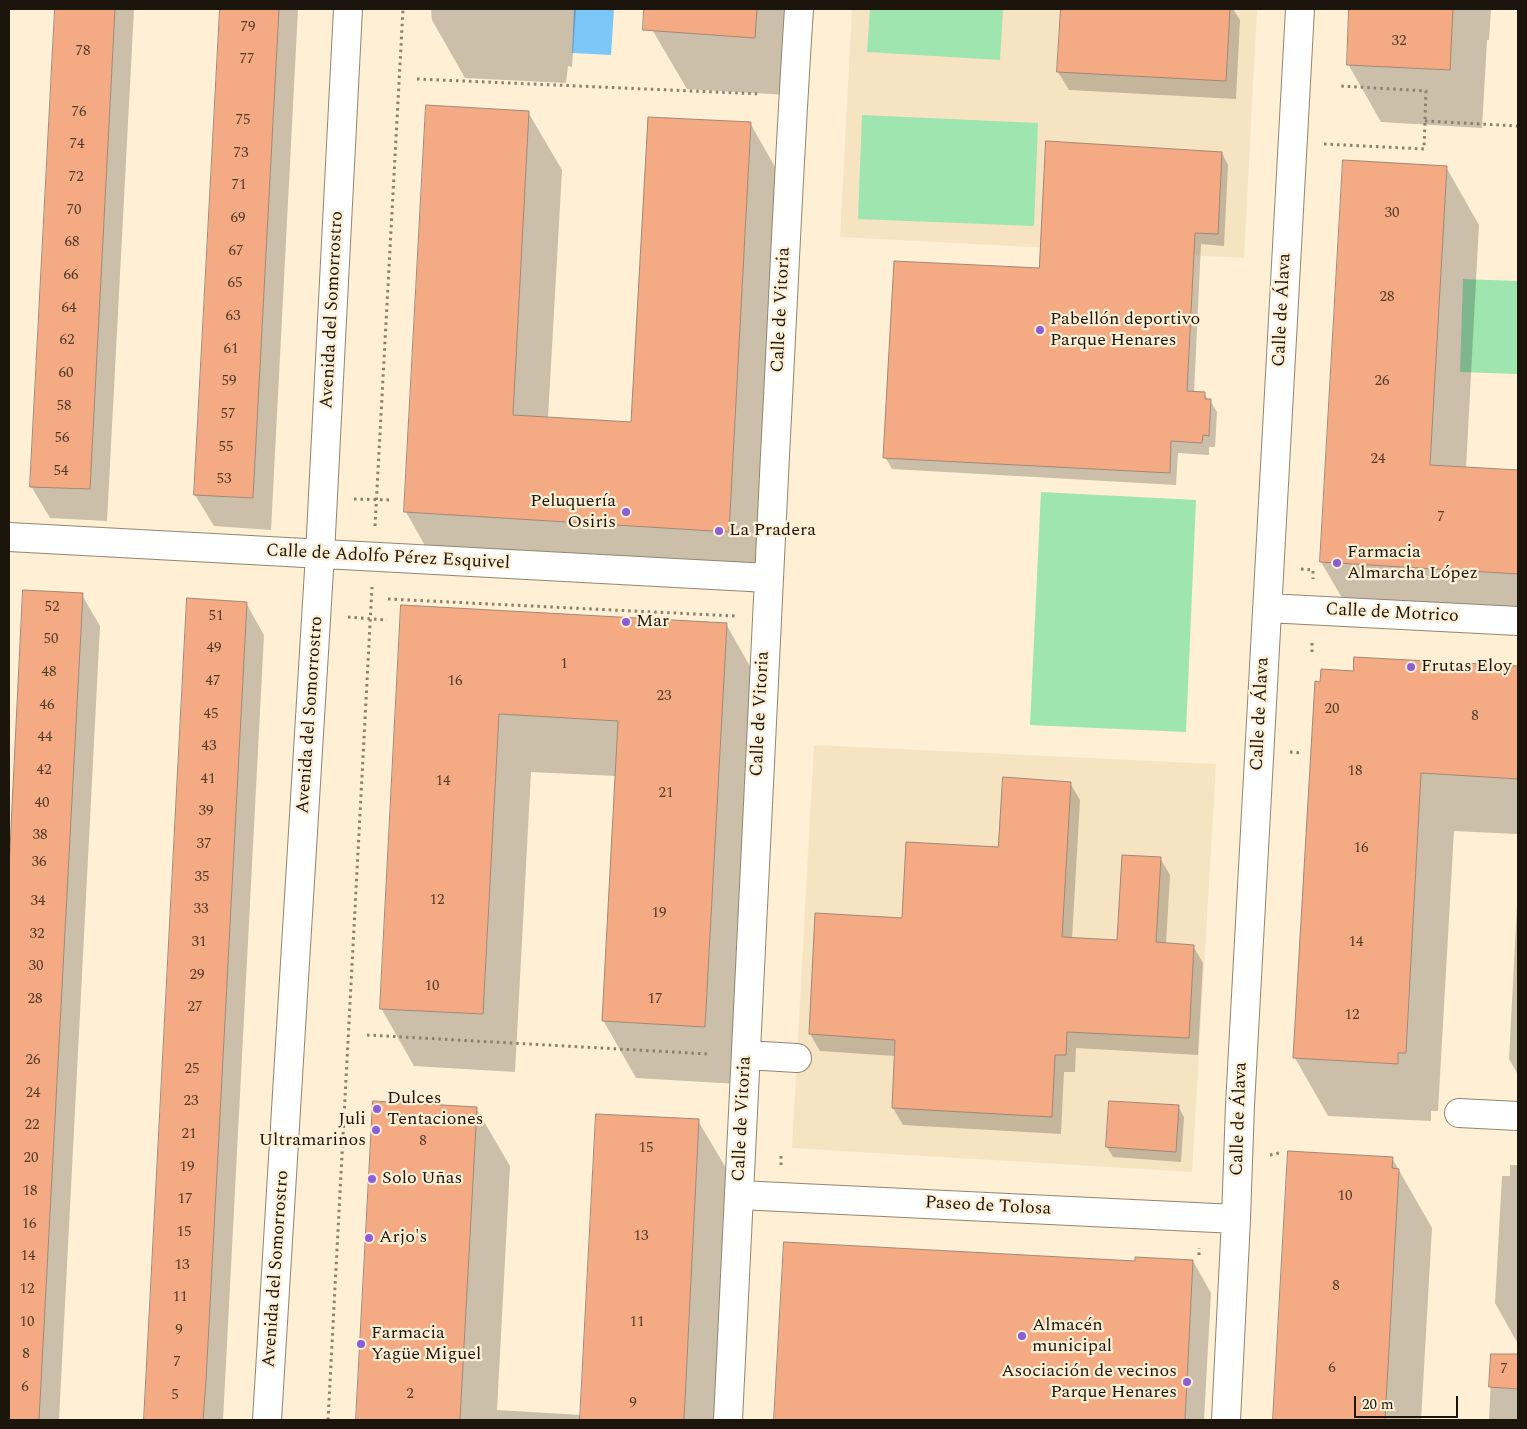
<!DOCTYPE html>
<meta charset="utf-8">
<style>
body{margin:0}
#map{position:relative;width:1527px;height:1429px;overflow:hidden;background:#feefd5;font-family:Spectral,serif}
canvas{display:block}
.frame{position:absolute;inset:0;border:10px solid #1b150c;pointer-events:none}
.scale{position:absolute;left:1354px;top:1396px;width:104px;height:22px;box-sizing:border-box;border:2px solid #1b150c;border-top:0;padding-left:6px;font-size:15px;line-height:18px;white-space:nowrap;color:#1b150c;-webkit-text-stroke:4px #feefd5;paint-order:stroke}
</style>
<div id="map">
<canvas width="1527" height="1429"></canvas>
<div class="frame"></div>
<div class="scale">20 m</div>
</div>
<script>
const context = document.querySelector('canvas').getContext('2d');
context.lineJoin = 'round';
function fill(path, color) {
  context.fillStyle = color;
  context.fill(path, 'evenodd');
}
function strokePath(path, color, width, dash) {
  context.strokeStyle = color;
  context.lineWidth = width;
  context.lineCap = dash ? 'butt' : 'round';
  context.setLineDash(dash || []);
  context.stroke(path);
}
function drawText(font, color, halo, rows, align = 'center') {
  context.font = font + ' Spectral,serif';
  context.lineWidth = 4.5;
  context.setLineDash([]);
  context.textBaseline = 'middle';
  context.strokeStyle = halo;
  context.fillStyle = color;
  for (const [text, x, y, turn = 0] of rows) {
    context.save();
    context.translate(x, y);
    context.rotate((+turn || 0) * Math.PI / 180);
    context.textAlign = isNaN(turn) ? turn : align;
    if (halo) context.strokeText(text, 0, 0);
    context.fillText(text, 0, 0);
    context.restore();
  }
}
const built = new Path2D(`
 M852 9H1257L1244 258 840 237Z
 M814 745 1216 764 1192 1172 792 1148Z`);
const green = new Path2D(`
 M870 9H1003L1000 60 867 52Z
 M862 115 1038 123 1034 226 858 219Z
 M1463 279 1518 281V374L1460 372Z
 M1041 492 1196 500 1186 732 1030 725Z`);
const water = new Path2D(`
 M574 9H614L611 55 572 53Z`);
const shadow = new Path2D(`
 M56 9H134L107 521 50 518 31 486Z
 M221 9H298L271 530 214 526 195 495Z
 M431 9H576L572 67 568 66 566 83 465 78 432 20Z
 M650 9H798L788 95 687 89 653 31 654 22 649 15Z
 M1062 9H1233L1240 20 1236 99 1069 90 1058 72Z
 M1351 9H1491L1489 40H1487L1482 128 1381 122 1348 64Z
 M528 112 562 170 548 418 633 423 750 123 783 181 762 589 439 570 406 512Z
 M1222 153 1228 165 1224 246 1201 244 1194 393H1204L1208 400H1210L1217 412 1215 447H1209V455L1178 453 1176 485 892 469 885 457 1040 270Z
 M1344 161 1446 167 1479 225 1466 468 1518 471V630L1355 620 1321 562Z
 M25 591 82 595 100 626 59 1420H9V893Z
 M188 600 246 603 264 635 223 1420H145Z
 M402 606 726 624 759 682 738 1084 636 1078 603 1020 616 776 531 772 515 1072 414 1066 381 1008Z
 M1355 658 1518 668V834L1454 831 1438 1111H1431V1121L1328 1116 1295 1058 1321 684 1355 672Z
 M1070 783 1080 800 1072 939 1118 942 1160 858 1170 875 1166 944 1193 946 1203 963 1198 1055 1076 1048 1075 1072H1064L1061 1134 903 1125 893 1108 895 1056 820 1051 810 1034 816 914 903 919 1000 848Z
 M1518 886V1075L1509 1059Z
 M374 1103 476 1108 510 1166 497 1410 581 1415 698 1121 732 1178 719 1420H358Z
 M1178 1106 1184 1117 1181 1162 1113 1157 1107 1147Z
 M1289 1152 1392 1158 1432 1228 1421 1420H1274Z
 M1510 1165H1518V1344L1495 1303 1502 1176H1510Z
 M785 1243 1136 1263 1193 1261 1211 1293 1204 1420H775Z
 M1492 1355H1518V1420H1489Z`);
const building = new Path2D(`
 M55 9H115L90 489 30 487Z
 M220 9H279L253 498 194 495Z
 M644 9H757L755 38 643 30Z
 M1061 9H1230L1226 81 1057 72Z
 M1349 9H1453L1450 70 1347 65Z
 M426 105 529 111 513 415 631 422 648 117 751 122 729 532 404 512Z
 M1046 141 1222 152 1218 234 1195 233 1187 391 1205 392V399H1211L1209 436 1203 435 1202 443 1171 441 1170 473 883 458 894 261 1039 268Z
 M1343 160 1447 166 1430 465 1518 470V574L1320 562Z
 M23 590 83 593 39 1420H9V869Z
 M187 598 247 602 206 1381 203 1420H144Z
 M401 605 727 623 705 1027 602 1021 618 721 499 714 483 1014 380 1009Z
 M1354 657 1518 666V779L1421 773 1406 1053H1398V1064L1293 1058 1315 681 1320 682 1321 669 1353 671Z
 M1003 777 1071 782 1062 937 1117 940 1122 855 1161 857 1156 942 1194 945 1189 1038 1067 1032 1066 1055H1055L1052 1117 892 1108 895 1040 809 1034 815 913 902 918 906 842 998 847Z
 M373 1101 477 1107 460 1420H356Z
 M1109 1101 1179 1105 1176 1152 1106 1147Z
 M596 1114 699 1119 684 1420H580Z
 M1288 1151 1393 1157 1392 1168 1399 1169 1385 1420H1273Z
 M784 1242 1135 1261V1257L1193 1260 1185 1420H774Z
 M1491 1354H1518V1389L1489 1387Z`);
const path = new Path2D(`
 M417 79 761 94
 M1425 121 1518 126
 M1324 144 1424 149 1426 91 1341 86
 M354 499 393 500
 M375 526 403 9
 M1301 569 1313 570V579
 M388 599 735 616
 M348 617 387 620
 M1312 652V643
 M1290 752 1302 753
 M367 1035 709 1054
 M1270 1155 1279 1153
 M781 1165V1154
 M1199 1255V1248
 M328 1420 372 587`);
const minor = new Path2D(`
 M9 537 768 578
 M1267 608 1518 621
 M746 1055 797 1058
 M1459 1113 1518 1116
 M739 1195 1236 1219
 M267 1420 320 554 348 9
 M728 1420C744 1099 758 777 775 455 783 307 789 158 799 9
 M1226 1420 1236 1219 1240 1105 1300 9`);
const markers = [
 [1040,330,5,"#8b5dd7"],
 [626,512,5,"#8b5dd7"],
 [719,531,5,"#8b5dd7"],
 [1337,563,5,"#8b5dd7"],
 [626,622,5,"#8b5dd7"],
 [1411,667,5,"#8b5dd7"],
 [377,1109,5,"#8b5dd7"],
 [376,1130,5,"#8b5dd7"],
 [372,1179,5,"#8b5dd7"],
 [369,1238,5,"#8b5dd7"],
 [1022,1336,5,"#8b5dd7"],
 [361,1344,5,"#8b5dd7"],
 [1187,1382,5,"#8b5dd7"]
];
const numberNames = [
 ["79",248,28],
 ["32",1399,42],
 ["78",83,52],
 ["77",247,60],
 ["76",79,113],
 ["75",243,121],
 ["74",77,145],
 ["73",241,154],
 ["72",76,178],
 ["71",239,186],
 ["70",74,211],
 ["30",1392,214],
 ["69",238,219],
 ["68",72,243],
 ["67",236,252],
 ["66",71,276],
 ["65",235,284],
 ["28",1387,298],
 ["64",69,309],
 ["63",233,317],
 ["62",67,341],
 ["61",231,350],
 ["60",66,374],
 ["59",229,382],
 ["26",1382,382],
 ["58",64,407],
 ["57",228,415],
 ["56",62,439],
 ["55",226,448],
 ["24",1378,460],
 ["54",61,472],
 ["53",224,480],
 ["7",1441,518],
 ["52",52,608],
 ["51",216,617],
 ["50",51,640],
 ["49",214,649],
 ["1",564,665],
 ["48",49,673],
 ["47",213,682],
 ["16",455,682],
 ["23",664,697],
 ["46",47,706],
 ["20",1332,710],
 ["45",211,715],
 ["8",1475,717],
 ["44",45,738],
 ["43",209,747],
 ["42",44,771],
 ["18",1355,772],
 ["41",208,780],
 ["14",443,782],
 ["21",666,794],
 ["40",42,804],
 ["39",206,812],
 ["38",40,836],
 ["37",204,845],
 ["16",1361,849],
 ["36",39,863],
 ["35",202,878],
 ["12",437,901],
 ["34",38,902],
 ["33",201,910],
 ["19",659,914],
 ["32",37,935],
 ["31",199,943],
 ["14",1356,943],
 ["30",36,967],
 ["29",197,976],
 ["10",432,987],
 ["28",35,1000],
 ["17",655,1000],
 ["27",195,1008],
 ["12",1352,1016],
 ["26",33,1061],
 ["25",192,1070],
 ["24",33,1094],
 ["23",191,1102],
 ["22",32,1126],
 ["21",189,1135],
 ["8",423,1142],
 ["15",646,1149],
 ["20",31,1159],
 ["19",187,1168],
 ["18",30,1192],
 ["10",1345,1197],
 ["17",185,1200],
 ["16",29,1225],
 ["15",184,1233],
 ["13",641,1237],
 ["14",28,1257],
 ["13",182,1266],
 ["8",1336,1287],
 ["12",27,1290],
 ["11",180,1298],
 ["10",27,1323],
 ["11",637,1323],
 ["9",179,1331],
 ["8",26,1355],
 ["7",177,1363],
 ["6",1332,1369],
 ["7",1504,1370],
 ["6",25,1388],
 ["2",410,1395],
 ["5",175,1396],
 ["9",633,1404]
];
const streetNames = [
 ["Avenida del Somorrostro",333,310,-87],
 ["Calle de Vitoria",782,310,-87],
 ["Calle de Álava",1283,310,-87],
 ["Calle de Adolfo Pérez Esquivel",388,558,3],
 ["Calle de Motrico",1392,614,3],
 ["Calle de Vitoria",761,714,-87],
 ["Calle de Álava",1261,714,-87],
 ["Avenida del Somorrostro",311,715,-86],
 ["Calle de Vitoria",743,1119,-87],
 ["Calle de Álava",1240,1119,-88],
 ["Paseo de Tolosa",988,1207,3],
 ["Avenida del Somorrostro",277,1269,-86]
];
const poiNames = [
 ["Pabellón deportivo",1050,320],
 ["Parque Henares",1050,341],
 ["Peluquería",616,502,"right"],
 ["Osiris",616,523,"right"],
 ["La Pradera",729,531],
 ["Farmacia",1347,553],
 ["Almarcha López",1347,574],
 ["Mar",636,622],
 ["Frutas Eloy",1421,667],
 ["Dulces",387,1099],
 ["Tentaciones",387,1120],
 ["Juli",366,1120,"right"],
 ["Ultramarinos",366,1141,"right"],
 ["Solo Uñas",382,1179],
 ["Arjo's",379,1238],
 ["Almacén",1032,1326],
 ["municipal",1032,1347],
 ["Farmacia",371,1334],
 ["Yagüe Miguel",371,1355],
 ["Asociación de vecinos",1177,1372,"right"],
 ["Parque Henares",1177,1393,"right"]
];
fill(built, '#f6e3c2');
fill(green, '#9ee5af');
fill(water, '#7cc7f8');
fill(shadow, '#0003');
fill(building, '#f4ab83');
strokePath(building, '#a18779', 1);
strokePath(minor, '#92856d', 30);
strokePath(path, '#8a806e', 3, [2.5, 4]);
strokePath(minor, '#fff', 28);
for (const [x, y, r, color] of markers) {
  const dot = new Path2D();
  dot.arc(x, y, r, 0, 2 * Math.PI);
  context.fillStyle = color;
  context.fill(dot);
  strokePath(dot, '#feefd5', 2);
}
drawText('15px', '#513a2a', null, numberNames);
drawText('18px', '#1b150c', '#feefd5', streetNames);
drawText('18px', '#1b150c', '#feefd5', poiNames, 'left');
</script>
